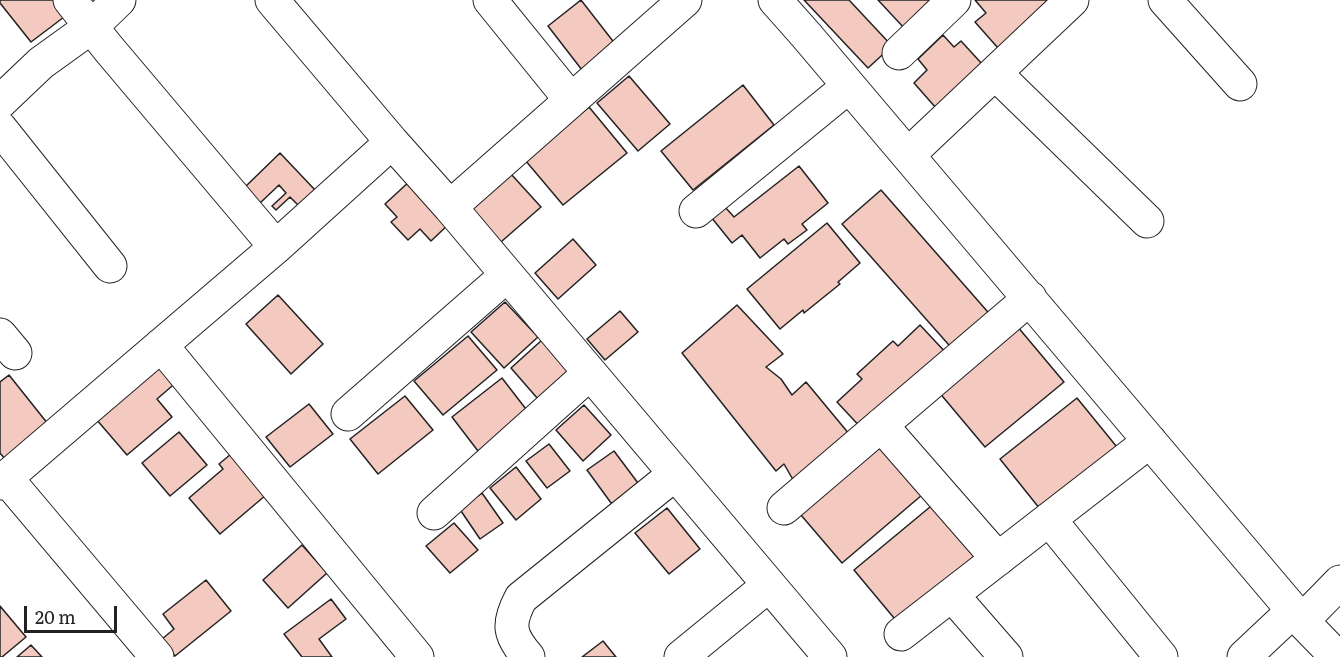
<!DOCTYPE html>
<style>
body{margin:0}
#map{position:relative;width:1340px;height:657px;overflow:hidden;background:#fff;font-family:Literata,serif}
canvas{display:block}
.scale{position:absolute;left:24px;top:606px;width:93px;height:27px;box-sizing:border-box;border:3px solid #222;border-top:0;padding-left:8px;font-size:18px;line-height:21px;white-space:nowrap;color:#222;-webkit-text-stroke:4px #fff;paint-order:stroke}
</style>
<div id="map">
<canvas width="1340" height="657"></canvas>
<div class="scale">20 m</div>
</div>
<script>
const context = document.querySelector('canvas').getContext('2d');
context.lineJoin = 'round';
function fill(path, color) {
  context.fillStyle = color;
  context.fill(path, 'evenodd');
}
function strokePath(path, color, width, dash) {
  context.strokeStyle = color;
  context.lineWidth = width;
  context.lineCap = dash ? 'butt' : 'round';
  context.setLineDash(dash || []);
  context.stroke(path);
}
const building = new Path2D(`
 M0 0H57L68 14 31 42 0 3Z
 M581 0 616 45 582 70 548 26Z
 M804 0H849L892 46 868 68Z
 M878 0H938L906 30Z
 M975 0H1046L1049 3 998 48 975 22 986 13Z
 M943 35 954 47 961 41 983 65 936 108 914 83 927 70 918 59Z
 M629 76 670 124 638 151 597 103Z
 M743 85 774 125 693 190 661 151Z
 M589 107 627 153 563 205 525 160Z
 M280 153 316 191 299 206 290 197 276 210 272 206 286 193 279 185 259 204 244 188Z
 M799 166 828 203 802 224 807 230 788 244 784 239 760 258 742 235 732 243 711 217 725 207 734 217Z
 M511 174 541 207 494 248 465 214Z
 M411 180 451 222 431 241 420 229 408 240 391 222 397 217 385 204Z
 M881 190 994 319 956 353 842 224Z
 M827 223 860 263 838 282 840 284 804 313 803 310 780 329 747 289Z
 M573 239 596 265 558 299 535 273Z
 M278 295 323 344 291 374 246 324Z
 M505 302 538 337 504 368 471 332Z
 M737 305 783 354 766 367 781 379 792 395 806 382 850 435 798 479 792 478 784 464 776 471 682 353Z
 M620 311 638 332 605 360 587 339Z
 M920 325 948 355 865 432 837 402 862 379 857 374 893 341 898 346Z
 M1017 326 1064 382 985 447 938 391Z
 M468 336 497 370 443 415 414 381Z
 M542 340 570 370 538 399 511 368Z
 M163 362 179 380 157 399 172 417 127 455 96 419Z
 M9 375 48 424 5 459 0 453V382Z
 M502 378 529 413 478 451 452 417Z
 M405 396 433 430 378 474 350 439Z
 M1077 398 1121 452 1044 514 1000 459Z
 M309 404 333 434 290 467 266 437Z
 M584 405 611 435 583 461 556 430Z
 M179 432 207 465 170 496 142 463Z
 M875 439 922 495 842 563 795 508Z
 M549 444 570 471 547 488 526 461Z
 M614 451 641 487 614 507 587 470Z
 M231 454 266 495 220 534 189 498 223 469 219 464Z
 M516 467 541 499 516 520 490 488Z
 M482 493 503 523 480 539 459 508Z
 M936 502 981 556 899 624 854 570Z
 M667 508 700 549 669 574 635 533Z
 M454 523 478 550 450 573 426 546Z
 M302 545 327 573 288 608 263 580Z
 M206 580 231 611 175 656 162 639 174 629 163 614Z
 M331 599 346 619 319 639 332 657H302L284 634Z
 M0 606 26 637 2 657H0Z
 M603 641 616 657H582Z
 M31 645 42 657H17Z`);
const minor = new Path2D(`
 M70 0 108 48 276 247
 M272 0 392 142 450 207 830 657
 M490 0 571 100
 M775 0 806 35 1302 621 1337 657
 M1165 0 1240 84
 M899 53 954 0
 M995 73 1147 221
 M0 102 41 63 91 27 119 0
 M0 128 110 266
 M908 155 1072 0
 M450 207 685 0
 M696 211 849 86
 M0 335 15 353
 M161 345 417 657
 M348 414 507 275
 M881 425 998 559
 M6 478 157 657
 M0 483 276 247 392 142
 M784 508 1030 298
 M434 513 590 373
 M1049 519 1161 657
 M952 595 1006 657
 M1302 621 1340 582
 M901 634 1150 441
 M528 657C509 635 507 624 521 598L675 474
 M681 657 769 585
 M1244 657 1294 610`);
fill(building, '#f3c9c0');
strokePath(building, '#222', 1.5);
strokePath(minor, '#222', 35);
strokePath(minor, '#fff', 33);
</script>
